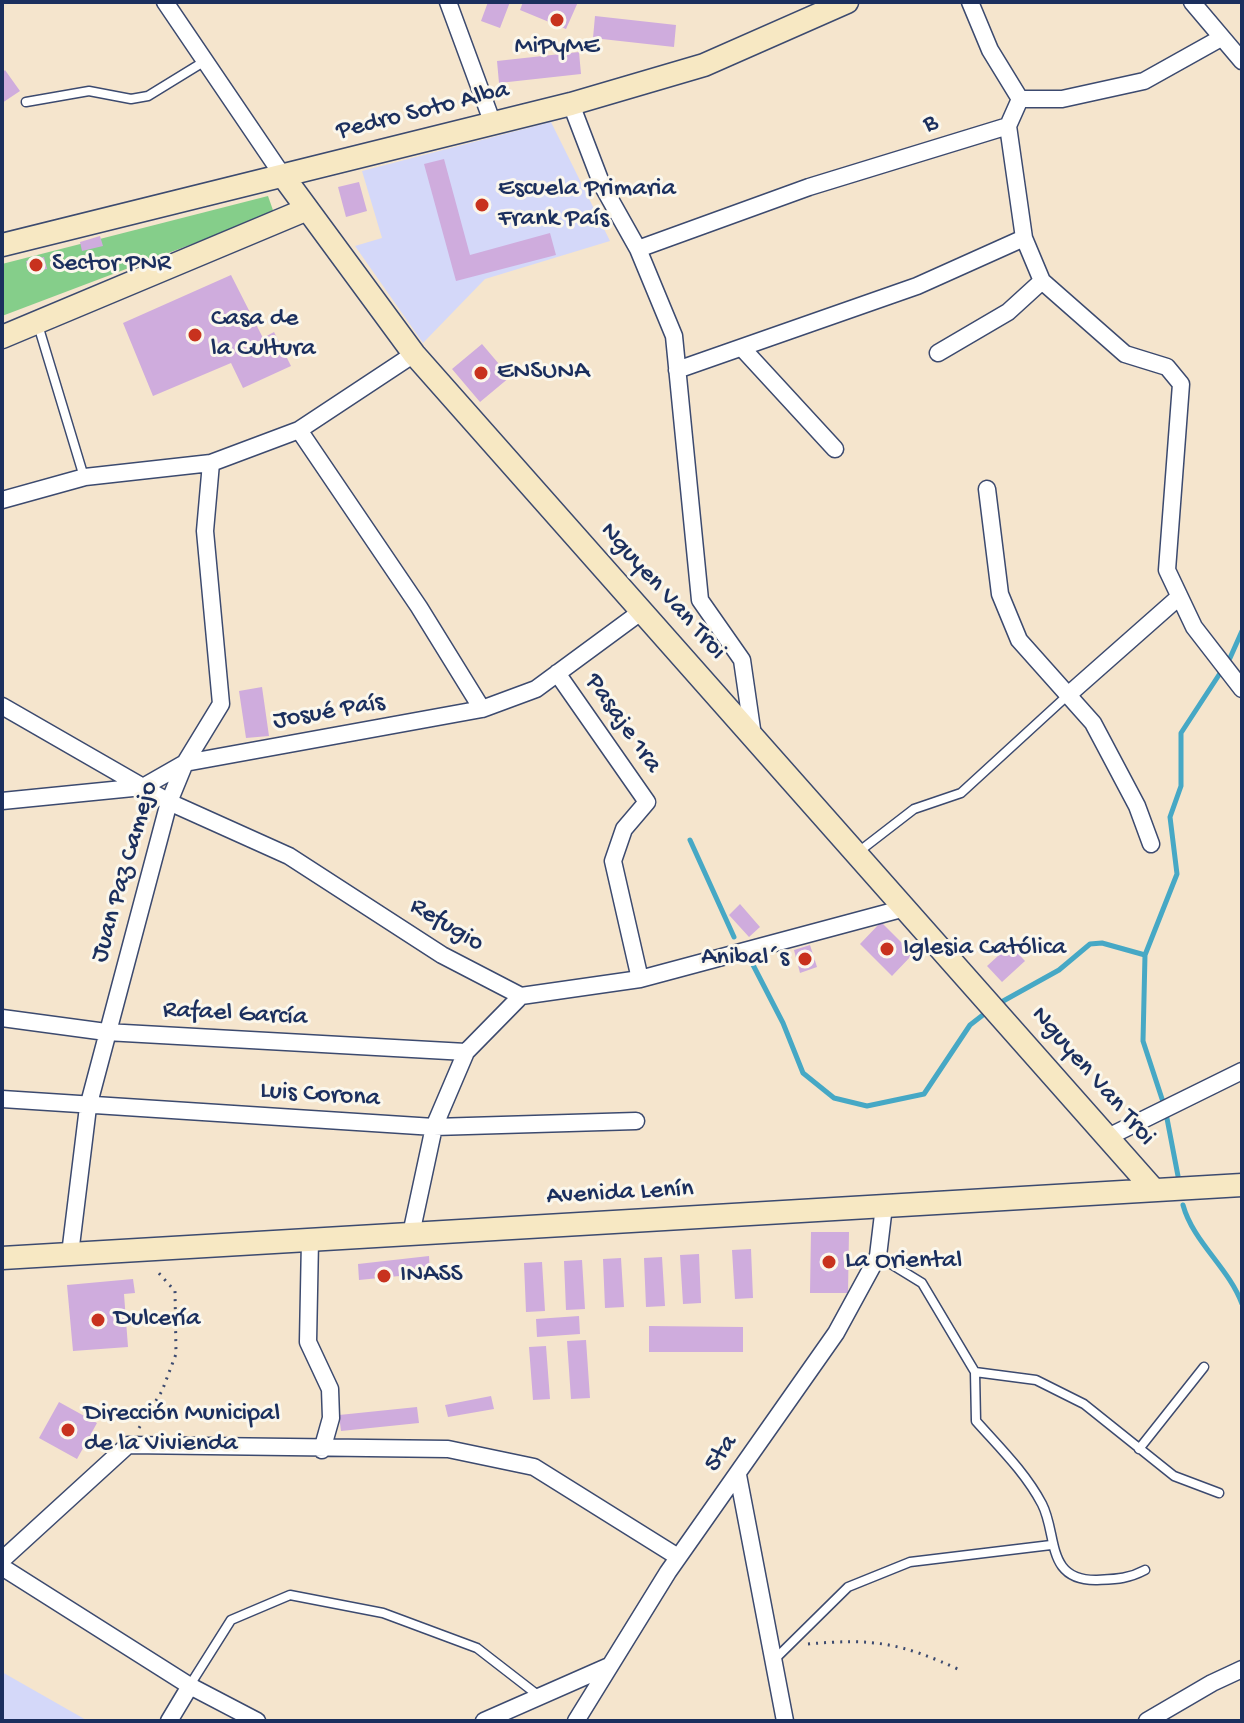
<!DOCTYPE html>
<meta charset="utf-8">
<style>
body{margin:0}
#map{position:relative;width:1244px;height:1723px;overflow:hidden;background:#f5e5cd;font-family:"Gochi Hand",sans-serif}
canvas{display:block}
.frame{position:absolute;inset:0;border:4px solid #1b2f5e;pointer-events:none}
</style>
<div id="map">
<canvas width="1244" height="1723"></canvas>
<div class="frame"></div>
</div>
<script>
const context = document.querySelector('canvas').getContext('2d');
context.lineJoin = 'round';
function fill(path, color) {
  context.fillStyle = color;
  context.fill(path, 'evenodd');
}
function strokePath(path, color, width, dash) {
  context.strokeStyle = color;
  context.lineWidth = width;
  context.lineCap = dash ? 'butt' : 'round';
  context.setLineDash(dash || []);
  context.stroke(path);
}
function drawText(font, color, halo, rows, align = 'center') {
  context.font = font + ' "Gochi Hand",sans-serif';
  context.lineWidth = 6;
  context.setLineDash([]);
  context.textBaseline = 'middle';
  context.strokeStyle = halo;
  context.fillStyle = color;
  for (const [text, x, y, turn = 0] of rows) {
    context.save();
    context.translate(x, y);
    context.rotate((+turn || 0) * Math.PI / 180);
    context.textAlign = isNaN(turn) ? turn : align;
    if (halo) context.strokeText(text, 0, 0);
    context.fillText(text, 0, 0);
    context.restore();
  }
}
const built = new Path2D(`
 M551 122 610 241 485 279 423 343 355 246 382 238 362 171Z
 M2 1672 88 1721H2Z`);
const green = new Path2D(`
 M268 196 274 213 2 316V264Z`);
const stream = new Path2D(`
 M690 840 734 937
 M1145 955 1143 1041 1165 1108 1178 1176
 M751 961 783 1023 803 1073 834 1098 867 1106 924 1094 970 1025 988 1011
 M996 1005 1059 970 1090 944 1102 943 1145 955 1177 874 1170 817 1181 786V733L1230 658 1242 631
 M1183 1205C1193 1242 1229 1268 1242 1304`);
const building = new Path2D(`
 M488 2H510L500 28 481 21Z
 M523 2H578L566 29 520 10Z
 M595 16 676 25 674 47 593 38Z
 M579 52 581 74 499 83 497 61Z
 M5 70 20 91 2 103V73Z
 M444 159 470 255 550 233 556 255 456 281 424 164Z
 M359 182 367 211 346 217 338 187Z
 M100 236 103 246 82 251 80 242Z
 M44 257 47 269 29 272 26 261Z
 M231 275 263 338 274 332 291 366 243 388 231 363 153 396 123 323Z
 M482 344 510 377 480 402 452 369Z
 M262 687 269 736 246 738 239 691Z
 M740 904 760 927 749 937 729 915Z
 M881 922 913 954 892 976 860 944Z
 M810 945 817 967 800 973 794 950Z
 M1010 945 1025 961 1002 982 987 966Z
 M811 1232H849L848 1293H810Z
 M751 1249 753 1298 735 1299 732 1250Z
 M699 1254 701 1303 683 1304 680 1255Z
 M429 1256 430 1273 359 1280 358 1264Z
 M662 1257 665 1306 646 1307 644 1258Z
 M621 1258 624 1307 605 1308 603 1259Z
 M582 1260 585 1309 566 1310 564 1261Z
 M542 1262 545 1311 526 1312 524 1263Z
 M133 1279 135 1293 124 1294 128 1347 73 1351 67 1285Z
 M579 1316 580 1334 537 1337 536 1319Z
 M649 1326 743 1327V1352H649Z
 M586 1340 590 1398 571 1399 567 1341Z
 M546 1346 550 1399 533 1400 529 1347Z
 M491 1396 494 1409 448 1417 445 1405Z
 M59 1402 97 1423 77 1459 39 1438Z
 M417 1407 419 1423 341 1431 339 1415Z`);
const path = new Path2D(`
 M139 1428 162 1391 176 1354 175 1291 155 1269
 M808 1644C874 1638 902 1643 962 1671`);
const lane = new Path2D(`
 M26 102 89 91 131 99 148 96 205 61
 M38 325 84 477
 M857 853 914 809 961 793 1068 695
 M878 1256 922 1283 975 1372 976 1421C999 1447 1025 1472 1042 1504 1058 1535 1045 1581 1097 1580 1116 1579 1128 1579 1145 1570
 M975 1372 1036 1380 1084 1404 1174 1476 1219 1493
 M1139 1449 1204 1367
 M775 1659 848 1587 910 1562 1051 1545
 M190 1685 231 1620 290 1595 383 1613 477 1648 539 1696`);
const street = new Path2D(`
 M165 2 283 176
 M448 2 493 124
 M970 2 990 50 1020 99
 M1192 2 1242 61
 M1020 99H1062L1144 81 1221 38
 M571 104 602 185 638 249 674 336 700 600 742 660 753 736
 M1008 126 1024 238 1042 281 1125 354 1167 367 1181 384 1167 570 1194 627 1242 689
 M638 249 809 187 1008 126 1020 99
 M742 348 835 449
 M938 353 1008 312 1042 281
 M677 370 917 286 1024 238
 M299 430 419 607 482 709
 M987 489 1000 594 1019 640 1093 723 1137 806 1151 844
 M2 500 85 477 211 463 299 430 414 354
 M557 673 647 802 624 829 613 861 640 979
 M1068 695 1179 597
 M2 706 169 802 289 856 442 955 521 996 640 979 905 908
 M2 801 143 787 185 763 482 709 536 689 642 611
 M2 1018 106 1032 466 1052
 M2 1099 434 1127 636 1121
 M1108 1137 1242 1071
 M411 1234 434 1127 466 1052 521 996
 M310 1240 308 1342 330 1389 331 1418 322 1450
 M70 1254 88 1107 169 802 185 763 221 704 205 531 211 463
 M738 1475 785 1721
 M2 1560 128 1445 448 1449 534 1467 678 1557
 M2 1567 190 1686 257 1721
 M169 1721 190 1686
 M484 1721 609 1666
 M576 1721 668 1572 836 1333 878 1256 884 1206
 M1147 1721 1212 1683 1242 1669`);
const secondary = new Path2D(`
 M283 176 414 354 1154 1190
 M2 245 571 104 704 65 847 2
 M2 337 305 210
 M2 1258 1242 1185`);
const markers = [
 [557,20,8,"#c8321e"],
 [482,205,8,"#c8321e"],
 [36,265,8,"#c8321e"],
 [195,335,8,"#c8321e"],
 [481,373,8,"#c8321e"],
 [887,949,8,"#c8321e"],
 [805,959,8,"#c8321e"],
 [829,1262,8,"#c8321e"],
 [384,1276,8,"#c8321e"],
 [98,1320,8,"#c8321e"],
 [68,1430,8,"#c8321e"]
];
const poiNames = [
 ["MiPyME",557,48,"center"],
 ["Escuela Primaria",498,190],
 ["Frank País",498,220],
 ["Sector PNR",52,265],
 ["Casa de",211,320],
 ["la Cultura",211,350],
 ["ENSUNA",497,373],
 ["Iglesia Católica",903,949],
 ["Anibal´s",789,959,"right"],
 ["La Oriental",845,1262],
 ["INASS",400,1276],
 ["Dulcería",114,1320],
 ["Dirección Municipal",84,1415],
 ["de la Vivienda",84,1445]
];
const streetNames = [
 ["Pedro Soto Alba",423,112,-14],
 ["B",931,125,-17],
 ["Nguyen Van Troi",662,592,48],
 ["Josué País",329,713,-10],
 ["Pasaje 1ra",622,724,55],
 ["Juan Paz Camejo",126,872,-74],
 ["Refugio",446,926,31],
 ["Rafael García",235,1015,3],
 ["Nguyen Van Troi",1092,1077,49],
 ["Luis Corona",320,1096,4],
 ["Avenida Lenín",620,1194,-3],
 ["5ta",722,1454,-55]
];
fill(built, '#d4d8f9');
fill(green, '#85ce8a');
strokePath(stream, '#46a8c5', 5);
fill(building, '#cfacdd');
strokePath(lane, '#3c4a6f', 11);
strokePath(street, '#3c4a6f', 19);
strokePath(secondary, '#3c4a6f', 25);
strokePath(path, '#3c4a6f', 3, [2, 6]);
strokePath(lane, '#fff', 8);
strokePath(street, '#fff', 16);
strokePath(secondary, '#f7e8c3', 22);
for (const [x, y, r, color] of markers) {
  const dot = new Path2D();
  dot.arc(x, y, r, 0, 2 * Math.PI);
  context.fillStyle = color;
  context.fill(dot);
  strokePath(dot, '#fbf7ec', 3);
}
drawText('26px', '#1b2f5e', '#fbf7ec', poiNames, 'left');
drawText('26px', '#1b2f5e', '#fbf7ec', streetNames);
</script>
